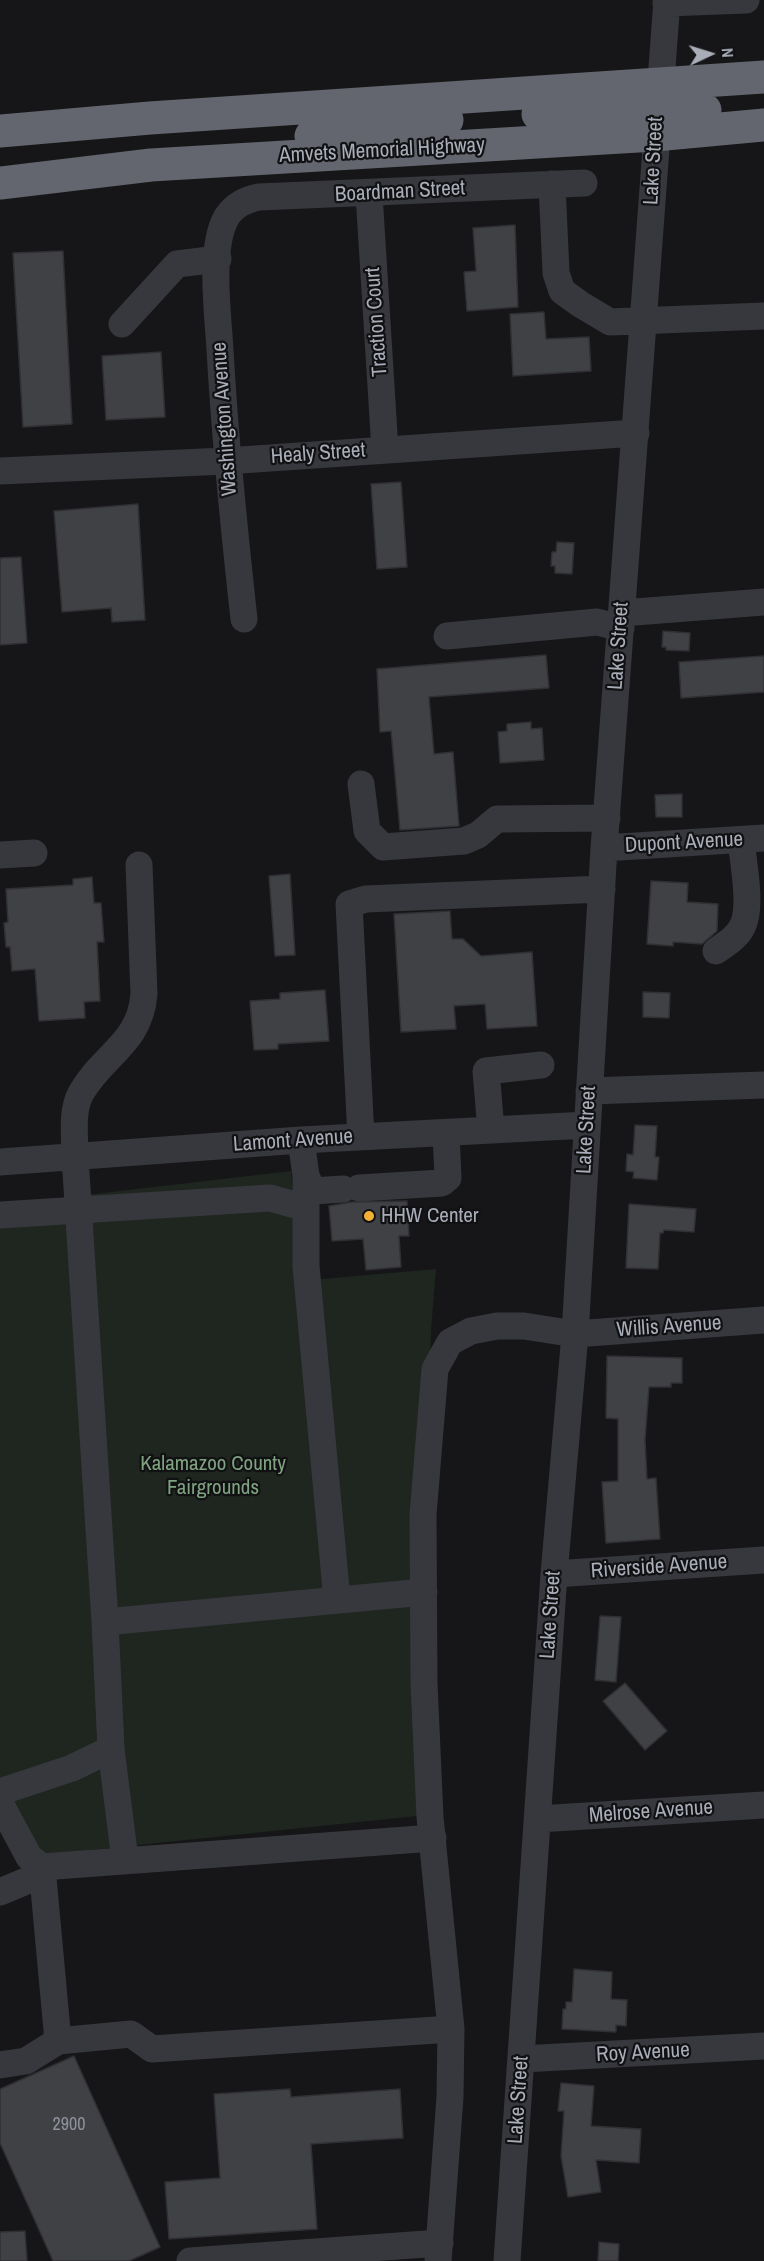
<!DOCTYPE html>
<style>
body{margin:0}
#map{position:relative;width:764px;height:2261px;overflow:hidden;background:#161618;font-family:"Archivo Narrow",sans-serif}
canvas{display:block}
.north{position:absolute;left:680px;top:24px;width:60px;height:60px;-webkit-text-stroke:4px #111113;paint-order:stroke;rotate:86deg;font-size:16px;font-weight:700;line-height:24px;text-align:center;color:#a8adb8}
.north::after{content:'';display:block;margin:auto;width:21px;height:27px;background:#a8adb8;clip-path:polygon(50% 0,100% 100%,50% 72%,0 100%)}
</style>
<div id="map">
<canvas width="764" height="2261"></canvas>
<div class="north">N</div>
</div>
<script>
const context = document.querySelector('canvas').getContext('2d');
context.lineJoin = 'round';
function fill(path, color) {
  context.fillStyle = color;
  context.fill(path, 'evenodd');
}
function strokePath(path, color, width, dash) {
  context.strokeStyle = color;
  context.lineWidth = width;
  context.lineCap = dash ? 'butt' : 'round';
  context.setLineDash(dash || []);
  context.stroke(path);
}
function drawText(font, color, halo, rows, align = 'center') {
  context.font = font + ' "Archivo Narrow",sans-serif';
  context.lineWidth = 4.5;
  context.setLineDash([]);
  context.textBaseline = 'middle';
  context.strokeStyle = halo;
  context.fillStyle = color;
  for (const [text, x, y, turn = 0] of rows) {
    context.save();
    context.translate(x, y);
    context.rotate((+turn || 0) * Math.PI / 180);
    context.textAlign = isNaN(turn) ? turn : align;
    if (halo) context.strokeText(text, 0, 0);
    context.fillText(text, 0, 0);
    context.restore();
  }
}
const green = new Path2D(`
 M291 1171 300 1281 436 1269 431 1330 417 1816 42 1855 0 1798V1205Z`);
const building = new Path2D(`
 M515 225 518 307 467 311 464 272 476 271 473 228Z
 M63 251 72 424 23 427 13 253Z
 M544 312 546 339 589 337 591 371 513 376 510 314Z
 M161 352 165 417 106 420 102 356Z
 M401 482 407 567 377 569 371 484Z
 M138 504 145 620 112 622 111 608 62 612 54 511Z
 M557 542 574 543 572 574 555 573V566H551L552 552H556Z
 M21 557 27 643 0 645V558Z
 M663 631 690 633 689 651 666 650V647H662Z
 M546 655 549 688 429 697 434 754 453 752 459 826 400 830 391 731 380 732 377 669Z
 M764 656V692L681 698 679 662Z
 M531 722V729L542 728 544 760 500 763 498 732 507 731V724Z
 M682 794V817H656L655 795Z
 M290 874 295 955 275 956 269 876Z
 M92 877 94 903H101L104 942H97L100 1001 84 1002 85 1018 39 1021 35 969 12 971 10 947H6L4 923 8 922 6 889 73 885V879Z
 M651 881 688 883 687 902 718 904 717 931 702 944 673 942V946L647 944Z
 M450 911 452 939H463L481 956 532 952 537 1026 487 1029 485 1004 454 1006 456 1029 401 1032 394 914Z
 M325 990 329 1041 278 1044V1049L254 1050 250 1001 280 999V993Z
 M643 992 670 993 669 1018 643 1017Z
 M635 1125 657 1126 655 1157H659L657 1180 633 1178 634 1172 626 1171 627 1154 633 1155Z
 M407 1201 409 1236H399L401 1267 366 1270 363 1239 332 1241 329 1206 352 1202Z
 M629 1204 696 1209 694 1232 664 1230 663 1233H660L658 1269 626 1268Z
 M607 1356 682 1358V1383H671V1387H649L645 1440 647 1479 656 1478 660 1539 606 1543 602 1482 618 1481V1419L606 1418Z
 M600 1616 621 1617 616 1682 595 1680Z
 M625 1683 667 1731 645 1750 603 1701Z
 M574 1969 612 1972 611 1999 627 2000 626 2026 616 2025V2032L562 2029 563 2009H566V2002H572Z
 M74 2056 160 2247 129 2261H53L0 2143V2089Z
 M561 2083 594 2086 591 2126 641 2129 639 2163 596 2160 601 2192 568 2197 561 2156 564 2111H558Z
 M290 2089 291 2097 400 2089 403 2138 311 2144 317 2229 169 2239 165 2182 220 2178 214 2094Z
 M25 2231 27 2261H0V2232Z
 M599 2242 619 2244 618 2261H598Z`);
const minor = new Path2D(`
 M666 3 746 0
 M552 184 556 273 562 291 580 304 610 322 764 316
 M369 194 385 450
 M122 324 177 264 218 259
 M0 471 226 461 636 433
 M622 613 764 602
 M244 619C234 529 225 440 220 350 218 314 209 250 226 218 234 205 245 200 259 197L584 183
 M447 636 597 622 621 628
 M361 784 367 831 383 847 464 841 478 835 497 819 607 818
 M604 848 764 838
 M0 855 34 853
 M716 951C726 944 738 937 743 925 752 906 743 861 741 840
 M589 1091 764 1085
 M491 1130 486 1071 541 1065
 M361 1137 349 904 366 899 602 889
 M301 1140 306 1176V1266L337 1600
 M0 1162 301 1140 587 1125
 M306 1176 313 1191 343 1189
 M359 1188 442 1183 448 1178 446 1133
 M0 1215 270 1198 306 1208
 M554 1574 764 1560
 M105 1622 75 1157C75 1137 71 1111 81 1093 103 1054 140 1044 144 994L139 865
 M0 1792 72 1768 111 1749
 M0 1803 29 1857 42 1867
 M538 1819 764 1805
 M433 1838 42 1867 58 2041 131 2034 152 2049 451 2029
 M125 1860 111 1749 105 1622 424 1592
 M0 1892 43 1874
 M522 2059 764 2046
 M0 2065 26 2061 58 2041
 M190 2261 440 2243
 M438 2261 450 2097 451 2029 430 1817 424 1683 423 1515 435 1369 450 1342 471 1331 497 1326H524L575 1334 764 1320
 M507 2261 554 1574 575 1334 604 848 667 0`);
const highway = new Path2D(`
 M538 114 705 110
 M0 131 150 118 764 77
 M311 136 447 120
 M0 183 151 165 655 135 764 125`);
const markers = [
 [369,1216,6,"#f2b134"]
];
const numberNames = [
 ["2900",69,2125]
];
const streetNames = [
 ["Amvets Memorial Highway",382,151,-3],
 ["Lake Street",654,161,-87],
 ["Boardman Street",400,192,-3],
 ["Traction Court",377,322,-94],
 ["Washington Avenue",225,419,-94],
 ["Healy Street",318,454,-4],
 ["Lake Street",619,646,-86],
 ["Dupont Avenue",684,843,-3],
 ["Lake Street",587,1130,-87],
 ["Lamont Avenue",293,1141,-4],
 ["Willis Avenue",669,1327,-4],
 ["Riverside Avenue",659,1567,-4],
 ["Lake Street",551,1615,-86],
 ["Melrose Avenue",651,1812,-4],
 ["Roy Avenue",643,2053,-3],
 ["Lake Street",519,2100,-86]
];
const poiNames = [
 ["HHW Center",381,1216]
];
const parkNames = [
 ["Kalamazoo County",213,1464],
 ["Fairgrounds",213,1488]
];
fill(green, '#1e261f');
fill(building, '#404145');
strokePath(building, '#303034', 1.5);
strokePath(minor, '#37383d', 27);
strokePath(highway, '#63666e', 33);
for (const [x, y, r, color] of markers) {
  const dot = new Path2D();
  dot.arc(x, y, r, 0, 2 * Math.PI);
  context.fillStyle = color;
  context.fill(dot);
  strokePath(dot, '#111113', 2);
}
drawText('18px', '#8e929b', null, numberNames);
drawText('21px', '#a8adb8', '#111113', streetNames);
drawText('21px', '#a8adb8', '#111113', poiNames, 'left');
drawText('21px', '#7fa381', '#111113', parkNames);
</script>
